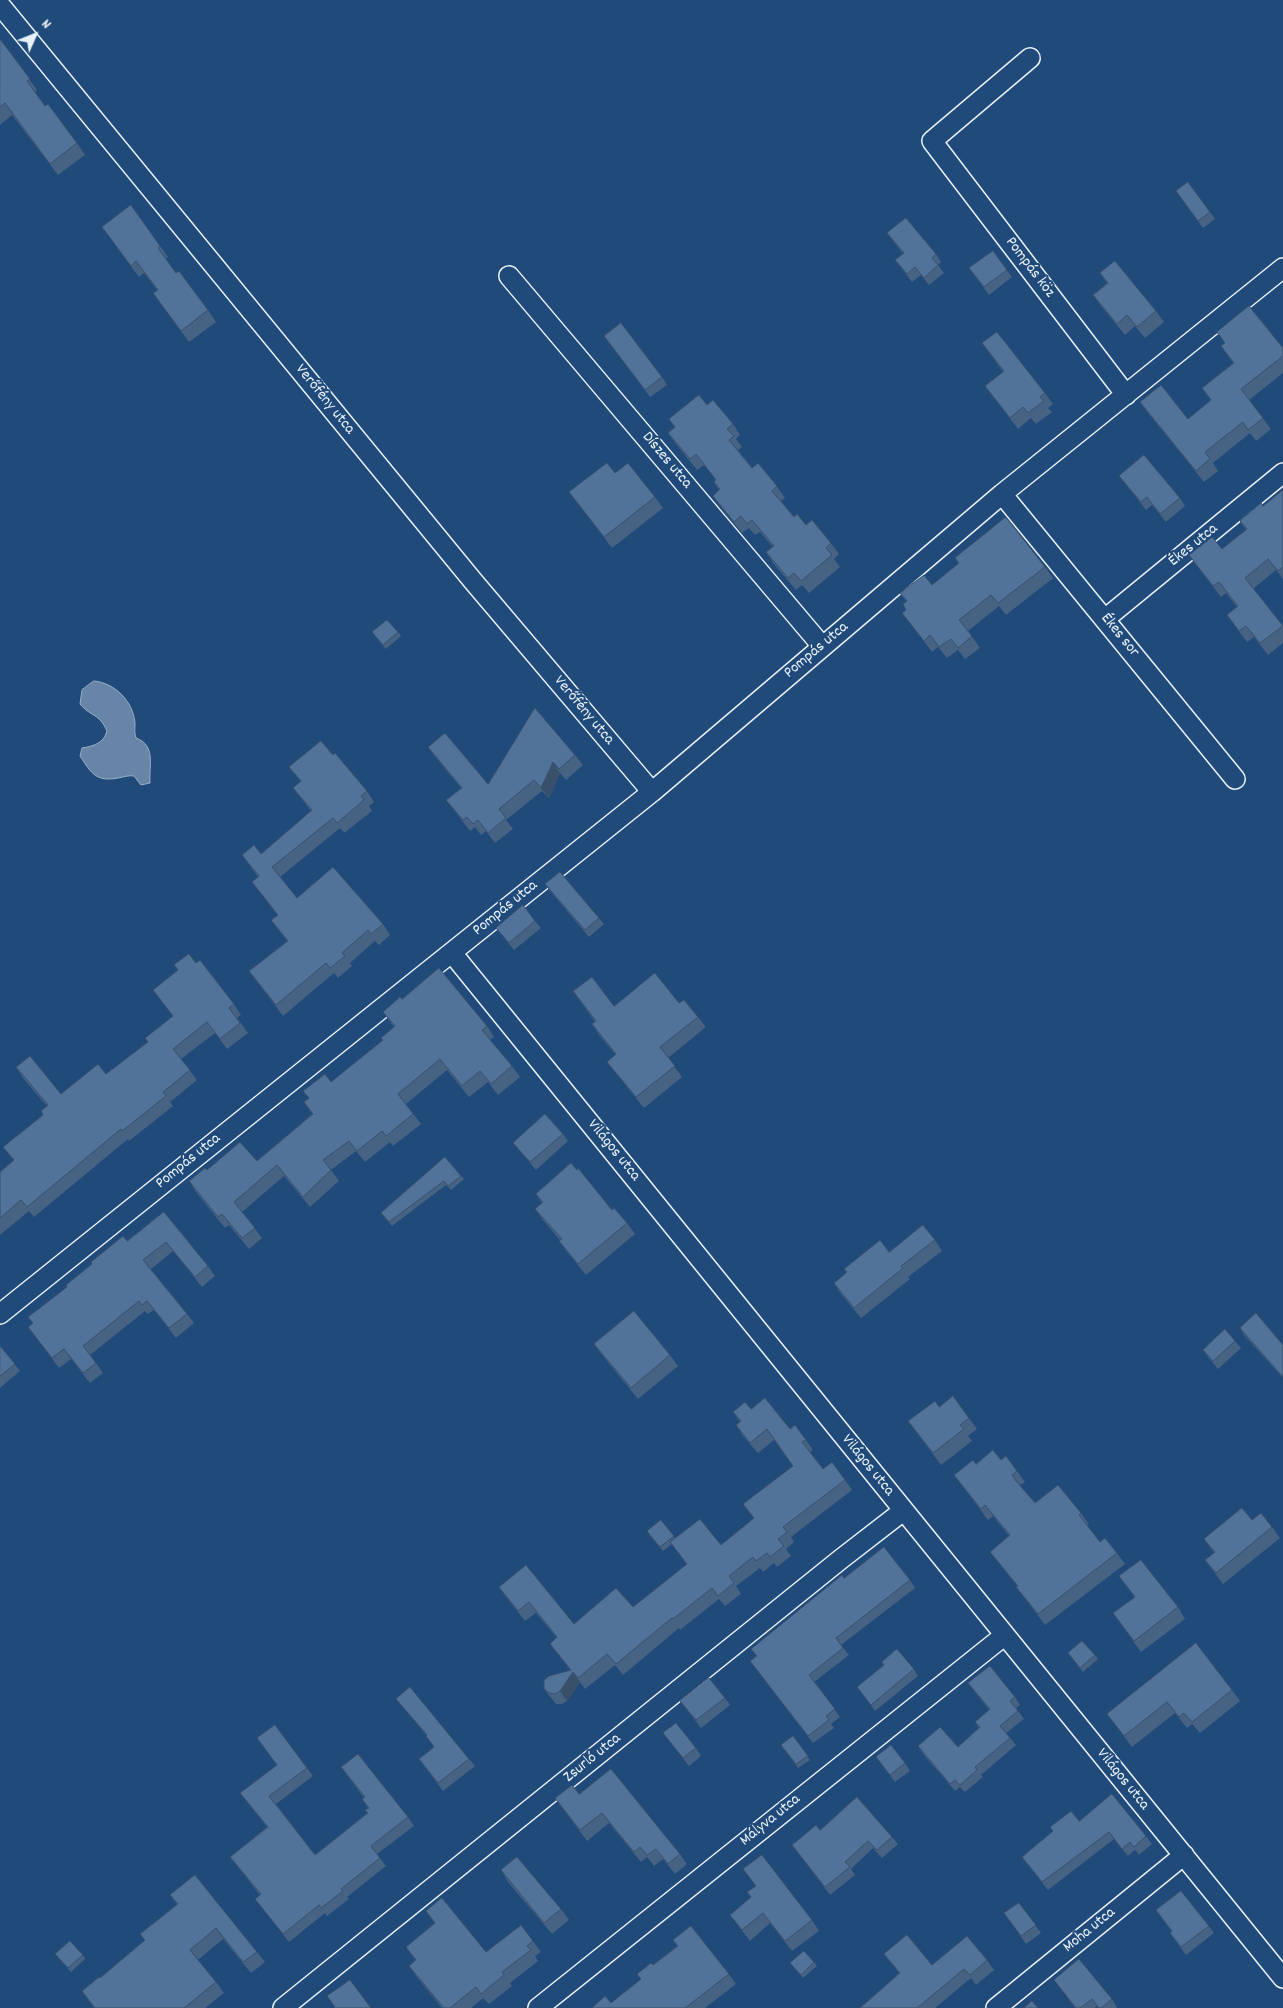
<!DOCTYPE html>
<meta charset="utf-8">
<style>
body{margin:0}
#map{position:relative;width:1283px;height:2008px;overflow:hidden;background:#1f4a7a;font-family:Dekko,sans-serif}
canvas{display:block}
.north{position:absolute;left:10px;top:10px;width:50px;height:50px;-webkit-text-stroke:4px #1f4a7a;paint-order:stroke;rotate:46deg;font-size:14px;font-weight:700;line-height:20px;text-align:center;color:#e8f1f8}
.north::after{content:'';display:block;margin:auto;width:18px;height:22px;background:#e8f1f8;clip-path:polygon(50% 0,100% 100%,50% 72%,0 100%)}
</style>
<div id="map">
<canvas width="1283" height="2008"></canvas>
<div class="north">N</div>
</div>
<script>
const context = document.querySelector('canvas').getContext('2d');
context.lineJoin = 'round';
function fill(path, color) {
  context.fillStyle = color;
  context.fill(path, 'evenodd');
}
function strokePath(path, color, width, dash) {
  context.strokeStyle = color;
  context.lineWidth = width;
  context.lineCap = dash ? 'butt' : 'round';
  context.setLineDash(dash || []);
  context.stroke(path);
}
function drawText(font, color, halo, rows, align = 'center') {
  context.font = font + ' Dekko,sans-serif';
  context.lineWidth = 4;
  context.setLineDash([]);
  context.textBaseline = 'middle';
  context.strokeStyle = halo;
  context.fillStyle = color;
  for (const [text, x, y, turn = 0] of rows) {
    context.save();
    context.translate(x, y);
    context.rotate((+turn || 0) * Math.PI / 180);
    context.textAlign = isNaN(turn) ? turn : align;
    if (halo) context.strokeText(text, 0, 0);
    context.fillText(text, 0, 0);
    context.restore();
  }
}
const water = new Path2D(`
 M94 681C115 683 133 701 135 723 135 729 134 732 136 738 156 745 149 765 150 783L141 785 134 776C129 775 124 777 118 778 96 782 92 774 80 756L82 748C94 746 104 743 107 731 99 713 91 717 80 704L82 690Z`);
const minor = new Path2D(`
 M0 5 473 581 652 792
 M1030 58 932 141 1126 395
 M509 276 822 646
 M1002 494 1235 779
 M1105 619 1283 473
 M452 953 1283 1978
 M0 1314 652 792 1002 494 1283 268
 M283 2008 841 1559 903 1511
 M538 2008 1005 1635
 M996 2008 1184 1855`);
const wall = new Path2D(`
 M0 39 37 90 35 92 45 106 77 143 85 155 58 175 12 115 0 125Z
 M1181 198 1210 212 1215 219 1203 228Z
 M102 227 160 246 168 257 166 259 176 273 208 310 216 322 189 342 153 293 157 290 144 273 139 277Z
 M887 233 936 254 941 262 938 265 944 273 929 285 921 275 912 282 895 260 903 254Z
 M993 251 1012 277 989 295 969 268Z
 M1100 273 1156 311 1164 322 1145 338 1135 326 1125 335 1101 306 1093 295 1107 283Z
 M1217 332 1283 348V373L1249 400 1271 429 1256 441 1250 433 1213 463 1218 471 1204 482 1148 413 1140 402 1188 419 1211 400 1202 388 1233 363 1221 346 1225 343Z
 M604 336 662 377 667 385 650 397Z
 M982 343 1045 393 1053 404 1048 408 1052 412 1036 424 1031 418 1018 429 985 386 1003 372Z
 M707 405 733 424 740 435 736 439 742 447 738 450 752 468 777 486 785 498 781 501 794 517 831 543 839 554 834 559 840 567 809 593 802 585 796 590 774 564 766 552 773 547 760 532 755 535 749 528 742 533 721 507 713 496 719 490 714 482 716 480 704 465 697 470 676 444 668 433 675 428 669 419Z
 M615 473 655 497 663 508 612 548 569 492Z
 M1119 476 1180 498 1185 506 1166 522 1152 505 1146 510Z
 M1283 490V579L1276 570 1253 589 1283 626V643L1268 655 1254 637 1247 642 1227 615 1237 607 1226 593 1221 597 1197 566 1189 555 1222 549 1246 530 1240 521 1263 506Z
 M955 558 1045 567 1053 578 1006 615 999 606 968 631 980 648 965 659 958 650 947 658 938 647 932 652 902 613 906 610V601L900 593 932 585 959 563Z
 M398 632 401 636 386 649 375 636Z
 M428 747 488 784 575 755 583 765 566 780 560 773 549 798 542 791 506 820 513 829 495 843 486 831 481 835 475 827 470 831 446 800 461 788 436 758Z
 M333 755 367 791 374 802 369 806 372 811 344 833 340 828 280 877 297 898 383 924 390 935 379 945 375 941 350 963 352 966 338 978 334 973 283 1016 249 971 287 941 271 920 278 915 252 882 258 877 242 855 261 854 311 811 293 788 301 782 289 767Z
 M545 884 599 918 604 924 589 937 550 891Z
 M535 921 541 928 514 950 496 928Z
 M196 963 234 1004 241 1015 237 1018 248 1033 227 1049 215 1033 181 1059 197 1080 170 1102 173 1106 129 1141 128 1139 34 1217 29 1211 0 1235V1172L14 1161 3 1147 43 1115 47 1106 23 1078 16 1067 61 1094 106 1074 148 1042 173 1016 153 990Z
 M573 991 614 1006 679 1003 698 1017 706 1027 668 1058 682 1077 644 1108 615 1072 607 1062 616 1055 599 1035 592 1024 595 1022Z
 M402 999 487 1026 494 1037 490 1040 512 1066 520 1077 498 1095 488 1082 469 1097 447 1070 406 1104 421 1124 393 1146 390 1142 365 1162 356 1151 331 1170 339 1181 310 1207 284 1176 242 1212 262 1238 249 1249 229 1225 225 1228 196 1192 189 1181 207 1170 257 1161 312 1114 304 1102 309 1098 303 1091 331 1082 383 1040 394 1027 383 1012Z
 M563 1134 568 1141 536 1170 519 1150 513 1143Z
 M445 1157 464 1179 451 1190 446 1185 392 1226 381 1213Z
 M536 1194 612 1210 627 1223 635 1234 586 1275 567 1252 559 1241 560 1240 543 1220 535 1209 542 1203Z
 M164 1212 208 1266 215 1276 202 1287 173 1251 151 1269 187 1314 194 1323 176 1338 154 1310 148 1314 145 1311 90 1355 103 1373 90 1383 71 1359 59 1368 28 1327 33 1323 67 1287 127 1241Z
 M935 1240 942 1251 908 1277 910 1279 861 1318 841 1294 834 1283 847 1273 844 1269 889 1252Z
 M1240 1328 1283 1345V1378L1244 1335Z
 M1235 1341 1241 1348 1218 1369 1208 1357 1203 1350Z
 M594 1344 670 1355 678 1366 638 1399 602 1355Z
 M0 1346 20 1371 0 1388Z
 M939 1407 969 1418 977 1429 968 1436 972 1441 941 1465 908 1421Z
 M751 1409 790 1429 795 1425 813 1450 810 1452 823 1469 845 1480 852 1490 791 1537 794 1542 786 1549 791 1556 777 1567 774 1563 763 1572 760 1568 736 1586 741 1594 725 1606 719 1599 680 1630 679 1628 623 1675 615 1665 585 1689 580 1682 567 1701 562 1704H556L544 1689 570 1670 550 1644 557 1638 536 1613 525 1621 506 1597 499 1587 574 1624 633 1607 687 1565 672 1544 663 1551 649 1535 661 1520 675 1538 721 1545 754 1518 743 1504 793 1466 774 1440 758 1453 743 1436 736 1425 740 1422 733 1412Z
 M1001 1460 1017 1471 1025 1482 1020 1485 1035 1503 1081 1513 1089 1524 1087 1525 1100 1542 1117 1553 1125 1564 1045 1625 1024 1597 1016 1587 1017 1586 998 1562 990 1552 1009 1536 993 1516 988 1520 954 1475 976 1464Z
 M1252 1520 1272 1527 1280 1538 1223 1584 1205 1560 1214 1553 1204 1539Z
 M1119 1576 1178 1607 1185 1619 1141 1652 1113 1613 1135 1597Z
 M844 1578 910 1580 915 1588 841 1645 849 1655 814 1682 840 1717 831 1724 834 1728 813 1743 750 1661Z
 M1196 1643 1232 1690 1240 1701 1200 1733 1192 1724 1187 1728 1175 1713 1132 1747 1107 1714Z
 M1068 1653 1095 1655 1098 1659 1083 1672Z
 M914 1669 918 1676 875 1711 857 1687Z
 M968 1683 1015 1697 1020 1705 1016 1708 1024 1719 1006 1733 1016 1745 981 1775 983 1777 965 1792 960 1787 955 1791 923 1754 918 1746 958 1747 979 1728 975 1722 989 1710Z
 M725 1698 730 1705 701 1728 680 1701Z
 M396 1699 469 1759 475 1766 443 1791 419 1759 434 1747 426 1736H427L402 1706Z
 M663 1733 696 1748 701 1756 689 1766Z
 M793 1736 810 1760 798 1768 781 1745Z
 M876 1757 905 1763 910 1771 895 1782Z
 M341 1767 408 1817 414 1826 377 1854 386 1866 347 1897 349 1899 327 1916 325 1913 289 1942 255 1899 260 1895 230 1857 267 1827 240 1793 307 1768 313 1776 276 1804 315 1855 367 1813 368 1808 362 1799 364 1798Z
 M579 1794 680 1854 687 1864 675 1874 663 1859 654 1866 647 1857 641 1862 609 1823 587 1841 555 1798Z
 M1079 1821 1146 1836 1152 1844 1139 1855 1135 1850 1128 1856 1114 1839 1048 1890 1022 1857Z
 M820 1830 892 1837 898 1844 882 1858 873 1848 851 1869 855 1875 830 1895 792 1845Z
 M743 1869 812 1920 819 1931 792 1951 770 1923 750 1941 730 1915 751 1897 756 1886Z
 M501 1870 561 1909 569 1920 552 1934 508 1882Z
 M170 1895 257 1952 265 1962 251 1973 223 1939 198 1960 216 1982 224 1993 205 2008H94L82 1991 100 1978 145 1940 140 1934 177 1904Z
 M1019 1903 1041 1933 1026 1944 1004 1913Z
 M1156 1910 1209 1926 1214 1933 1186 1955 1170 1933 1172 1932Z
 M426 1911 486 1952 533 1941 541 1952 535 1956 538 1961 510 1983 512 1986 489 2004 483 1998 471 2008H442L416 1976 409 1966 415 1960 406 1947 435 1924Z
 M673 1940 729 1974 736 1984 705 2008H592L611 2003 641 1979 653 1965 677 1946Z
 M55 1954 83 1955 85 1959 71 1972Z
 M884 1954 932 1965 987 1960 994 1970 976 1985 971 1978 935 2008H860L899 1973Z
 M814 1962 817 1966 803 1978 790 1963Z
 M1054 1980 1112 1999 1117 2007 1116 2008H1098L1097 2006 1095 2008H1075Z`);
const shadedWall = new Path2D(`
 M553 762 560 773 549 798 541 788Z
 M573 1672 580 1682 567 1701 560 1691Z`);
const building = new Path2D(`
 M0 39 30 79 27 81 45 106 48 104 77 143 50 164 5 103 0 107Z
 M1188 182 1210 212 1198 221 1176 191Z
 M131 205 160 246 158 248 176 273 179 271 208 310 181 331 153 293 158 290 136 261 131 266 102 227Z
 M906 218 936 254 932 258 938 265 924 278 915 267 907 274 895 260 904 253 887 233Z
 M993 251 1007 270 984 287 969 268Z
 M1115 261 1156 311 1137 327 1127 315 1117 324 1093 295 1108 283 1100 273Z
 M1249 306 1283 348V356L1241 389 1263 418 1248 430 1243 422 1205 452 1210 459 1196 471 1140 402 1161 385 1188 419 1211 400 1202 388 1234 363 1221 346 1225 343 1217 332Z
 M621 323 662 377 645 390 604 336Z
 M997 332 1045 393 1040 397 1044 401 1028 413 1023 407 1010 418 985 386 1004 371 982 343Z
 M699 395 707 405 713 400 733 424 727 429 734 436 729 440 752 468 758 463 777 486 772 491 794 517 797 514 806 525 812 520 831 543 826 548 832 555 801 581 794 573 788 578 766 552 774 546 752 520 747 524 741 516 734 522 713 496 720 489 714 482 716 480 696 454 690 459 668 433 675 427 669 419Z
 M1144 455 1180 498 1160 514 1147 497 1141 502 1119 476Z
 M607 463 615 473 628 463 655 497 604 537 569 492Z
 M1283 490V567L1278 571 1268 559 1245 578 1283 626 1260 643 1246 626 1239 631 1227 615 1238 606 1219 582 1213 586 1189 555 1212 537 1222 549 1247 529 1240 521 1261 503 1263 506Z
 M1006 517 1045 567 998 603 991 595 959 620 972 636 958 648 951 639 939 647 930 635 924 641 902 613 906 610 903 604 907 601 900 593 924 575 932 585 959 563 955 558Z
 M387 620 398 632 383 645 372 632Z
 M535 708 575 755 559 769 553 762 541 788 534 780 499 809 506 818 488 833 478 820 473 824 467 817 463 820 446 800 462 788 428 747 445 733 488 784Z
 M321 741 333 755 335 753 367 791 361 796 364 800 337 823 333 818 272 867 297 898 333 867 383 924 371 934 368 930 342 953 345 956 330 968 326 963 276 1005 249 971 288 941 271 920 278 915 252 882 259 876 242 855 254 845 261 854 312 810 293 788 301 781 289 767Z
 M560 872 599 918 585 930 545 884Z
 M523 905 535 921 509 943 496 928Z
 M189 954 196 963 200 960 234 1004 229 1008 240 1023 220 1039 207 1022 173 1049 190 1070 163 1092 166 1096 122 1131 121 1129 27 1207 21 1200 0 1218V1172L14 1160 3 1147 43 1115 41 1111 48 1105 16 1067 30 1056 61 1094 98 1064 106 1074 148 1042 145 1038 173 1016 153 990 178 970 174 965Z
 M439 968 487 1026 482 1030 512 1066 491 1084 480 1071 462 1086 440 1059 398 1094 413 1114 386 1136 382 1131 357 1151 349 1141 323 1160 331 1170 303 1197 277 1165 234 1202 255 1228 242 1238 222 1214 218 1217 189 1181 205 1168 207 1170 240 1142 257 1161 313 1114 304 1102 309 1098 303 1091 325 1074 331 1082 383 1040 381 1038 395 1026 383 1012 400 997 402 999Z
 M655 973 679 1003 684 1000 698 1017 660 1047 675 1066 636 1097 607 1062 616 1054 592 1024 596 1021 573 991 592 977 614 1006Z
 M545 1114 563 1134 530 1162 513 1143Z
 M445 1157 461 1176 448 1186 444 1181 389 1222 381 1213Z
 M571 1163 577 1170 578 1168 612 1210 614 1208 627 1223 578 1264 559 1241 562 1239 535 1209 543 1202 536 1194Z
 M164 1212 208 1266 195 1277 166 1242 143 1260 187 1314 169 1328 147 1301 142 1305 139 1301 83 1346 96 1363 83 1373 64 1349 52 1358 28 1327 33 1323 28 1317 67 1287 66 1285 92 1264 91 1262 123 1236 127 1241Z
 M923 1225 935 1240 901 1266 903 1268 854 1308 834 1283 847 1272 844 1269 880 1240 889 1252Z
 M634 1311 670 1355 631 1388 594 1344Z
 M1256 1313 1283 1345V1377L1240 1328Z
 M1225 1329 1235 1341 1213 1361 1203 1350Z
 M0 1346 15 1364 0 1376Z
 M953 1396 969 1418 960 1425 964 1429 933 1453 908 1421 935 1401 939 1407Z
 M765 1398 790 1429 795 1425 806 1440 802 1442 823 1469 832 1462 845 1480 783 1527 787 1532 778 1539 784 1546 770 1557 767 1553 756 1561 753 1557 729 1576 734 1583 718 1596 712 1588 673 1619 672 1618 616 1664 607 1654 578 1678 573 1672 560 1691 555 1694 549 1693 544 1689V1680L549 1676 571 1670 550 1644 557 1637 529 1602 518 1611 499 1587 526 1565 574 1624 616 1588 633 1607 687 1564 670 1542 700 1519 721 1545 754 1518 743 1504 793 1466 767 1429 750 1443 736 1425 741 1421 733 1412 745 1402 751 1409Z
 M993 1450 1001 1460 1006 1456 1017 1471 1012 1475 1016 1481 1035 1503 1058 1485 1081 1513 1079 1515 1100 1542 1105 1538 1117 1553 1038 1614 1016 1587 1018 1586 990 1552 1010 1535 985 1505 981 1509 954 1475 973 1460 976 1464Z
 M1242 1508 1252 1520 1261 1513 1272 1527 1216 1573 1205 1560 1215 1552 1204 1539Z
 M661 1520 674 1536 660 1547 647 1531Z
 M884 1547 910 1580 836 1638 843 1648 809 1675 835 1709 826 1716 829 1720 808 1736 750 1661 757 1656 751 1649 842 1575 844 1578Z
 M1141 1560 1178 1607 1134 1641 1113 1613 1135 1597 1119 1576Z
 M1082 1641 1095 1655 1080 1668 1068 1653Z
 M1196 1643 1232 1690 1192 1722 1184 1713 1179 1717 1167 1702 1124 1736 1107 1714Z
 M897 1649 914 1669 871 1705 857 1687 884 1665 882 1662Z
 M990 1666 1015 1697 1010 1701 1018 1711 1000 1726 1010 1738 975 1767 977 1770 960 1785 955 1780 950 1784 918 1746 940 1727 958 1747 980 1727 975 1722 990 1709 968 1683Z
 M709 1678 725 1698 696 1720 680 1701Z
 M410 1687 469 1759 438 1783 419 1759 434 1747 426 1736 427 1735 396 1699Z
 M676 1723 696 1748 683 1758 663 1733Z
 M275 1725 307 1768 269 1796 315 1855 368 1813 365 1810 369 1808 362 1799 365 1797 341 1767 358 1754 408 1817 371 1846 380 1858 341 1889 343 1891 321 1908 319 1905 283 1934 255 1899 261 1894 230 1857 268 1827 240 1793 277 1765 257 1738Z
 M793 1736 808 1756 796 1764 781 1745Z
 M891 1745 905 1763 890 1775 876 1757Z
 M611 1769 680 1854 668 1864 656 1849 647 1855 640 1847 634 1852 602 1813 580 1830 555 1798 572 1785 579 1794Z
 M1112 1794 1146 1836 1134 1847 1130 1842 1122 1849 1109 1832 1042 1882 1022 1857 1053 1831 1050 1827 1071 1811 1079 1821Z
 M857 1797 892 1837 877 1850 868 1841 845 1862 850 1867 825 1887 792 1845 816 1825 820 1830Z
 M762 1855 812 1920 785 1941 763 1913 742 1930 730 1915 751 1897 747 1892 756 1886 743 1869Z
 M517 1857 561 1909 544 1923 501 1870Z
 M195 1875 257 1952 243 1962 216 1928 190 1950 216 1982 184 2008H95L82 1991 99 1977 100 1978 145 1940 140 1934 178 1904 170 1895Z
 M1181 1891 1209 1926 1181 1947 1170 1933 1172 1931 1156 1910Z
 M442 1898 486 1952 521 1925 533 1941 527 1946 531 1950 502 1972 504 1975 481 1994 476 1987 450 2008H444L409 1966 416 1960 406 1947 435 1923 426 1911Z
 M1019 1903 1036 1925 1021 1936 1004 1913Z
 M691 1926 729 1974 685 2008H592L605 1996 611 2003 641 1979 637 1974 651 1963 653 1965 678 1946 673 1940Z
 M907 1935 932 1965 967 1936 987 1960 970 1975 964 1969 917 2008H860L900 1973 884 1954Z
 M70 1941 83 1955 68 1968 55 1954Z
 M804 1951 814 1962 801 1975 790 1963Z
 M1079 1959 1112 1999 1101 2008H1099L1092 1999 1080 2008H1076L1054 1980Z
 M350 1980 371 2008H334L335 2007 327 1996Z
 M1032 2001 1038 2008H1024Z`);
const streetNames = [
 ["Pompás köz",1029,268,53],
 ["Verőfény utca",324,400,51],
 ["Díszes utca",666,461,50],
 ["Ékes utca",1194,546,-39],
 ["Ékes sor",1119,636,51],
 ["Pompás utca",817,651,-40],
 ["Verőfény utca",583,711,50],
 ["Pompás utca",506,909,-39],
 ["Világos utca",613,1151,51],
 ["Pompás utca",189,1162,-39],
 ["Világos utca",867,1466,51],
 ["Zsurló utca",593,1759,-39],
 ["Világos utca",1122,1780,51],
 ["Mályva utca",771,1821,-39],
 ["Moha utca",1090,1931,-39]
];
fill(water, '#6685a7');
strokePath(water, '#9ab0c7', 1);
strokePath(minor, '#e8f1f8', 22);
strokePath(minor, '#1f4a7a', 19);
fill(wall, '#466384');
fill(shadedWall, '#39506b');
fill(building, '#517399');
strokePath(building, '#39506b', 1);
drawText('16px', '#e8f1f8', '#1f4a7a', streetNames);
</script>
